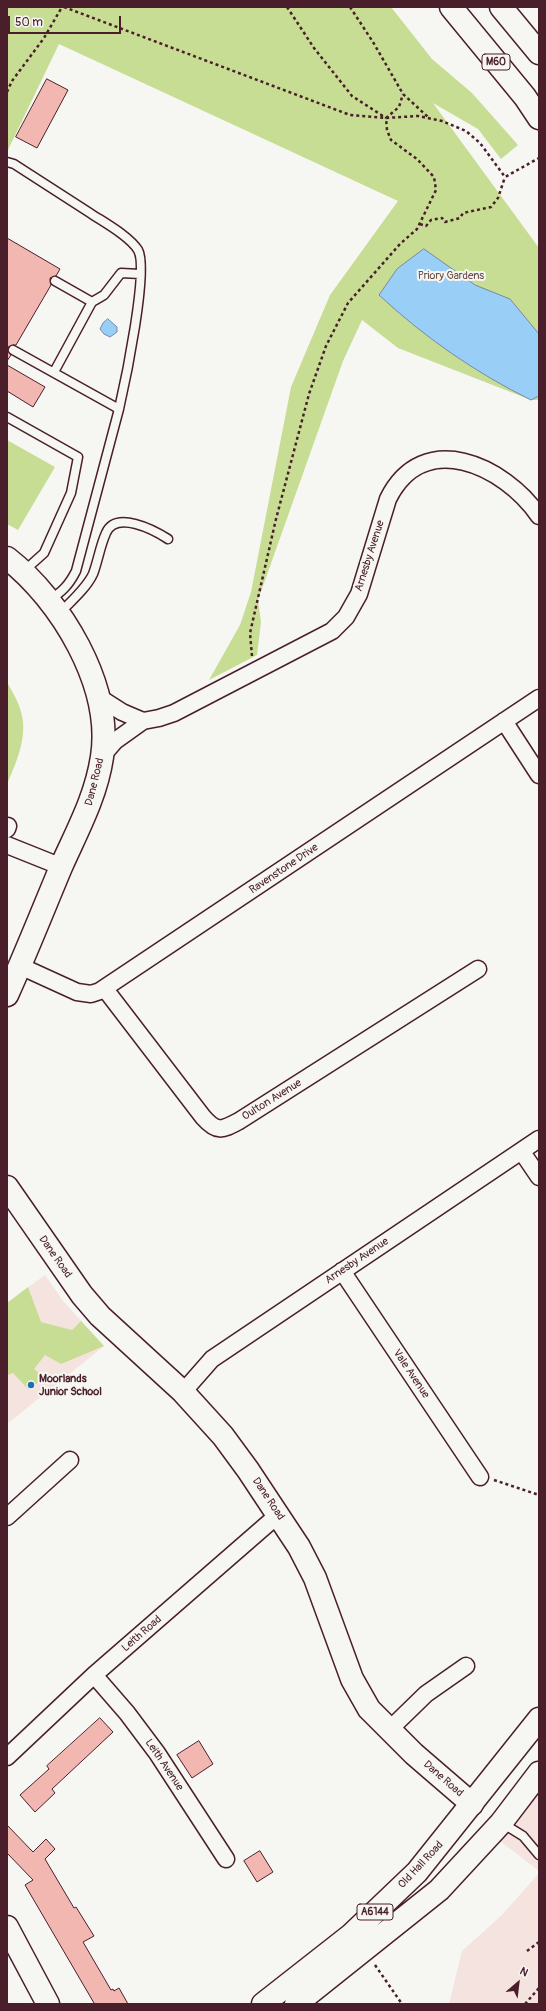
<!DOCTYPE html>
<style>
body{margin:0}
#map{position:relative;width:546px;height:2011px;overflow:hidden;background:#f6f6f2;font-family:Pangolin,sans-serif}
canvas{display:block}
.frame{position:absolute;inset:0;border:8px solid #4a1f2b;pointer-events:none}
.north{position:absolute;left:498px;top:1963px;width:40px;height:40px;-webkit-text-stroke:3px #f6f6f2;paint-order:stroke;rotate:28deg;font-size:11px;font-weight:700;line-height:16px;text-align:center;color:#4a1f2b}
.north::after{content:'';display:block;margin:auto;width:14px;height:18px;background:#4a1f2b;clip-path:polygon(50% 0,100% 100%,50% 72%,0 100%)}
.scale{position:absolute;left:8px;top:16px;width:113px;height:18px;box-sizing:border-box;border:2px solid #4a1f2b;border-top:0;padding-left:5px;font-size:12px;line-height:14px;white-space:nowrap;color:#4a1f2b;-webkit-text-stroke:3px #f6f6f2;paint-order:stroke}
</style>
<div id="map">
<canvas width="546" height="2011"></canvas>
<div class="frame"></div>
<div class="north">N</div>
<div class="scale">50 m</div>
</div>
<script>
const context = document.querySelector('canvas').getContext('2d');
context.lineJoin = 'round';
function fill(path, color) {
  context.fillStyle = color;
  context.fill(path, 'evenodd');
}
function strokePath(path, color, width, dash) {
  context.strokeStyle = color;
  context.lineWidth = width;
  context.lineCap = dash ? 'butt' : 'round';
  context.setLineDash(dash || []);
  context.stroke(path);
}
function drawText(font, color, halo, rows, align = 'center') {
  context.font = font + ' Pangolin,sans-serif';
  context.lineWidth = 4;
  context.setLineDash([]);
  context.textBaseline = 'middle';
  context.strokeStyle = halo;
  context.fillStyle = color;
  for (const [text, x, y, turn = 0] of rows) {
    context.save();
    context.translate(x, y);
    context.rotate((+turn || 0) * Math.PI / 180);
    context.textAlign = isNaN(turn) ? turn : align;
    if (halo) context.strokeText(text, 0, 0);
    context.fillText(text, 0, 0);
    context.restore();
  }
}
const built = new Path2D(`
 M45 1275 63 1301 104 1346 7 1424V1303Z
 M539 1793V1871L500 1841Z
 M539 1873V2004H449L462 1951 502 1915Z`);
const green = new Path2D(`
 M7 7H391L432 59 472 93 518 145 501 159 478 129 433 103 539 248V400H531L398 348 362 320 343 361 258 600 261 622 257 655 209 680 240 625 251 592 291 387 330 295 398 201 59 44 7 152Z
 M7 440 55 467 18 530 7 524Z
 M7 682C13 693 20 704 22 716 27 738 16 763 8 782Z
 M28 1287 41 1322 72 1330 81 1321 104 1346 61 1364 45 1355 34 1369 45 1377 29 1390 13 1373 7 1375V1303Z`);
const water = new Path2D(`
 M424 249 475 285 510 299 539 334V396L531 400C476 373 424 337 379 295L397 269Z
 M108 319 117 327V332L110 337 104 334 100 329 103 323Z`);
const building = new Path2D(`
 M47 79 68 90 37 148 16 137Z
 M7 238 60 269 56 276 50 278 51 285 16 345H13L8 347V350L11 355 7 361Z
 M7 365 45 387 33 407 7 391Z
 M100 1718 113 1732 52 1789 55 1793 35 1812 20 1795 49 1769 47 1766Z
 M199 1741 213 1764 192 1778 177 1755Z
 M7 1825 33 1852 46 1839 55 1849 45 1859 74 1908 76 1907 94 1936 83 1942 111 1990 113 1989 114 1991 119 1988 128 2004H92L94 2003 25 1885 33 1880 7 1853Z
 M260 1851 273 1872 257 1882 244 1861Z`);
const path = new Path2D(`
 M64 7 350 115 386 118 418 116 442 121 466 131 480 143 505 177 539 158
 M287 7 314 48 352 96 386 118
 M350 7 373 42 403 94 428 117
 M7 92 12 81 44 38 62 7
 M420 224 426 226 431 220 442 218 445 222 460 218 463 213 491 207 498 198 505 177
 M252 656 250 633 276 519 309 394 326 346 348 303 400 244 417 229 436 190 434 177 417 159 391 140 387 130 386 118 399 107 403 94
 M494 1480 539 1495
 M527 1951 539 1942
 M375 1965 402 2004
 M525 2004 539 1988`);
const lane = new Path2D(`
 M7 162 14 164C39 180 65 197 90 213 105 223 129 236 138 250 149 269 125 383 119 409
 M55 281 92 302
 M13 350 119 409 76 571C69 585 62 592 49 600
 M54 372 92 302 104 295 121 273 140 274
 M7 417 78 457 71 493 44 553 24 571
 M59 614C70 602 86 589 93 574 98 561 100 546 106 533 116 510 154 530 168 539
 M502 1823 523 1836 539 1855`);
const street = new Path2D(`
 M97 696 122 712 143 721
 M504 721 539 775
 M102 756 115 741 143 721 159 718 174 713 332 631 346 617 359 594 388 499C423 428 504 465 539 516
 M7 829 8 826
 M7 845 62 867
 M20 966 77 992 91 994 100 991 539 698
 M105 989 203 1117C217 1133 222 1130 239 1121L478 969
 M522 1152 539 1177
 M342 1271 480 1477
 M183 1392 212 1359 539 1139
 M7 1517 70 1460
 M94 1675 127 1713 157 1753 226 1859
 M389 1730 426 1694 466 1666
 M7 1757 94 1675 279 1514`);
const secondary = new Path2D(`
 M7 558C61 600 113 686 102 757 96 797 77 831 61 867 43 910 26 953 7 995
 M7 1187 82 1295 100 1316 183 1392 223 1436 248 1470 299 1547 315 1578 352 1679 369 1709 414 1754 472 1804
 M7 1927 48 2004`);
const primary = new Path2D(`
 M263 2004 351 1935 417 1872 539 1719
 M296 2004 439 1890 501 1823 539 1773`);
const highway = new Path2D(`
 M451 7 525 97 539 118
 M501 7 539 53`);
const markers = [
 [31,1385,4,"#1f6fb2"]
];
const shields = [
 [496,62,28],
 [375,1912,36]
];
const shieldNames = [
 ["M60",496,62],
 ["A6144",375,1912]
];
const parkNames = [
 ["Priory Gardens",451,276]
];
const streetNames = [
 ["Arnesby Avenue",370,556,-72],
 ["Dane Road",95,782,-76],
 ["Ravenstone Drive",284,869,-34],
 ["Oulton Avenue",272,1100,-32],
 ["Dane Road",55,1257,55],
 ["Arnesby Avenue",357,1261,-34],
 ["Vale Avenue",411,1374,56],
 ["Dane Road",268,1499,56],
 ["Leith Road",142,1634,-41],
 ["Leith Avenue",164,1765,56],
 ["Dane Road",443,1779,41],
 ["Old Hall Road",421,1865,-47]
];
const poiNames = [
 ["Moorlands",39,1379],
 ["Junior School",39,1392]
];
fill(built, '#f5e3df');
fill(green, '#c7dd93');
fill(water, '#99cef7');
strokePath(water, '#7988a5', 1);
fill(building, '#f3b7b2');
strokePath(building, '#4a1f2b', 1);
strokePath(lane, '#4a1f2b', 11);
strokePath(street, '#4a1f2b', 19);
strokePath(secondary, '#4a1f2b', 25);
strokePath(primary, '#4a1f2b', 25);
strokePath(highway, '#4a1f2b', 25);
strokePath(path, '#4a1f2b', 2.5, [3, 3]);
strokePath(lane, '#f6f6f2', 8);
strokePath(street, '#f6f6f2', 16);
strokePath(secondary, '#f6f6f2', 22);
strokePath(primary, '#f6f6f2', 22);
strokePath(highway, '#f6f6f2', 22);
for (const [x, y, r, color] of markers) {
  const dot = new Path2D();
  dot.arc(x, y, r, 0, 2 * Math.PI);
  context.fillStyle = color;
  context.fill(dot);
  strokePath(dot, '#f6f6f2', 1.5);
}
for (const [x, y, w] of shields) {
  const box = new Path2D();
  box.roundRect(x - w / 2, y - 8, w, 16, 3);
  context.fillStyle = '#f6f6f2';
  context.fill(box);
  strokePath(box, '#4a1f2b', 1);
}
drawText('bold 10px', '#4a1f2b', null, shieldNames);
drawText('11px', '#694e45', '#f6f6f2', parkNames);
drawText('11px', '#4a1f2b', '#f6f6f2', streetNames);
drawText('bold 11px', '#4a1f2b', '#f6f6f2', poiNames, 'left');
</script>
